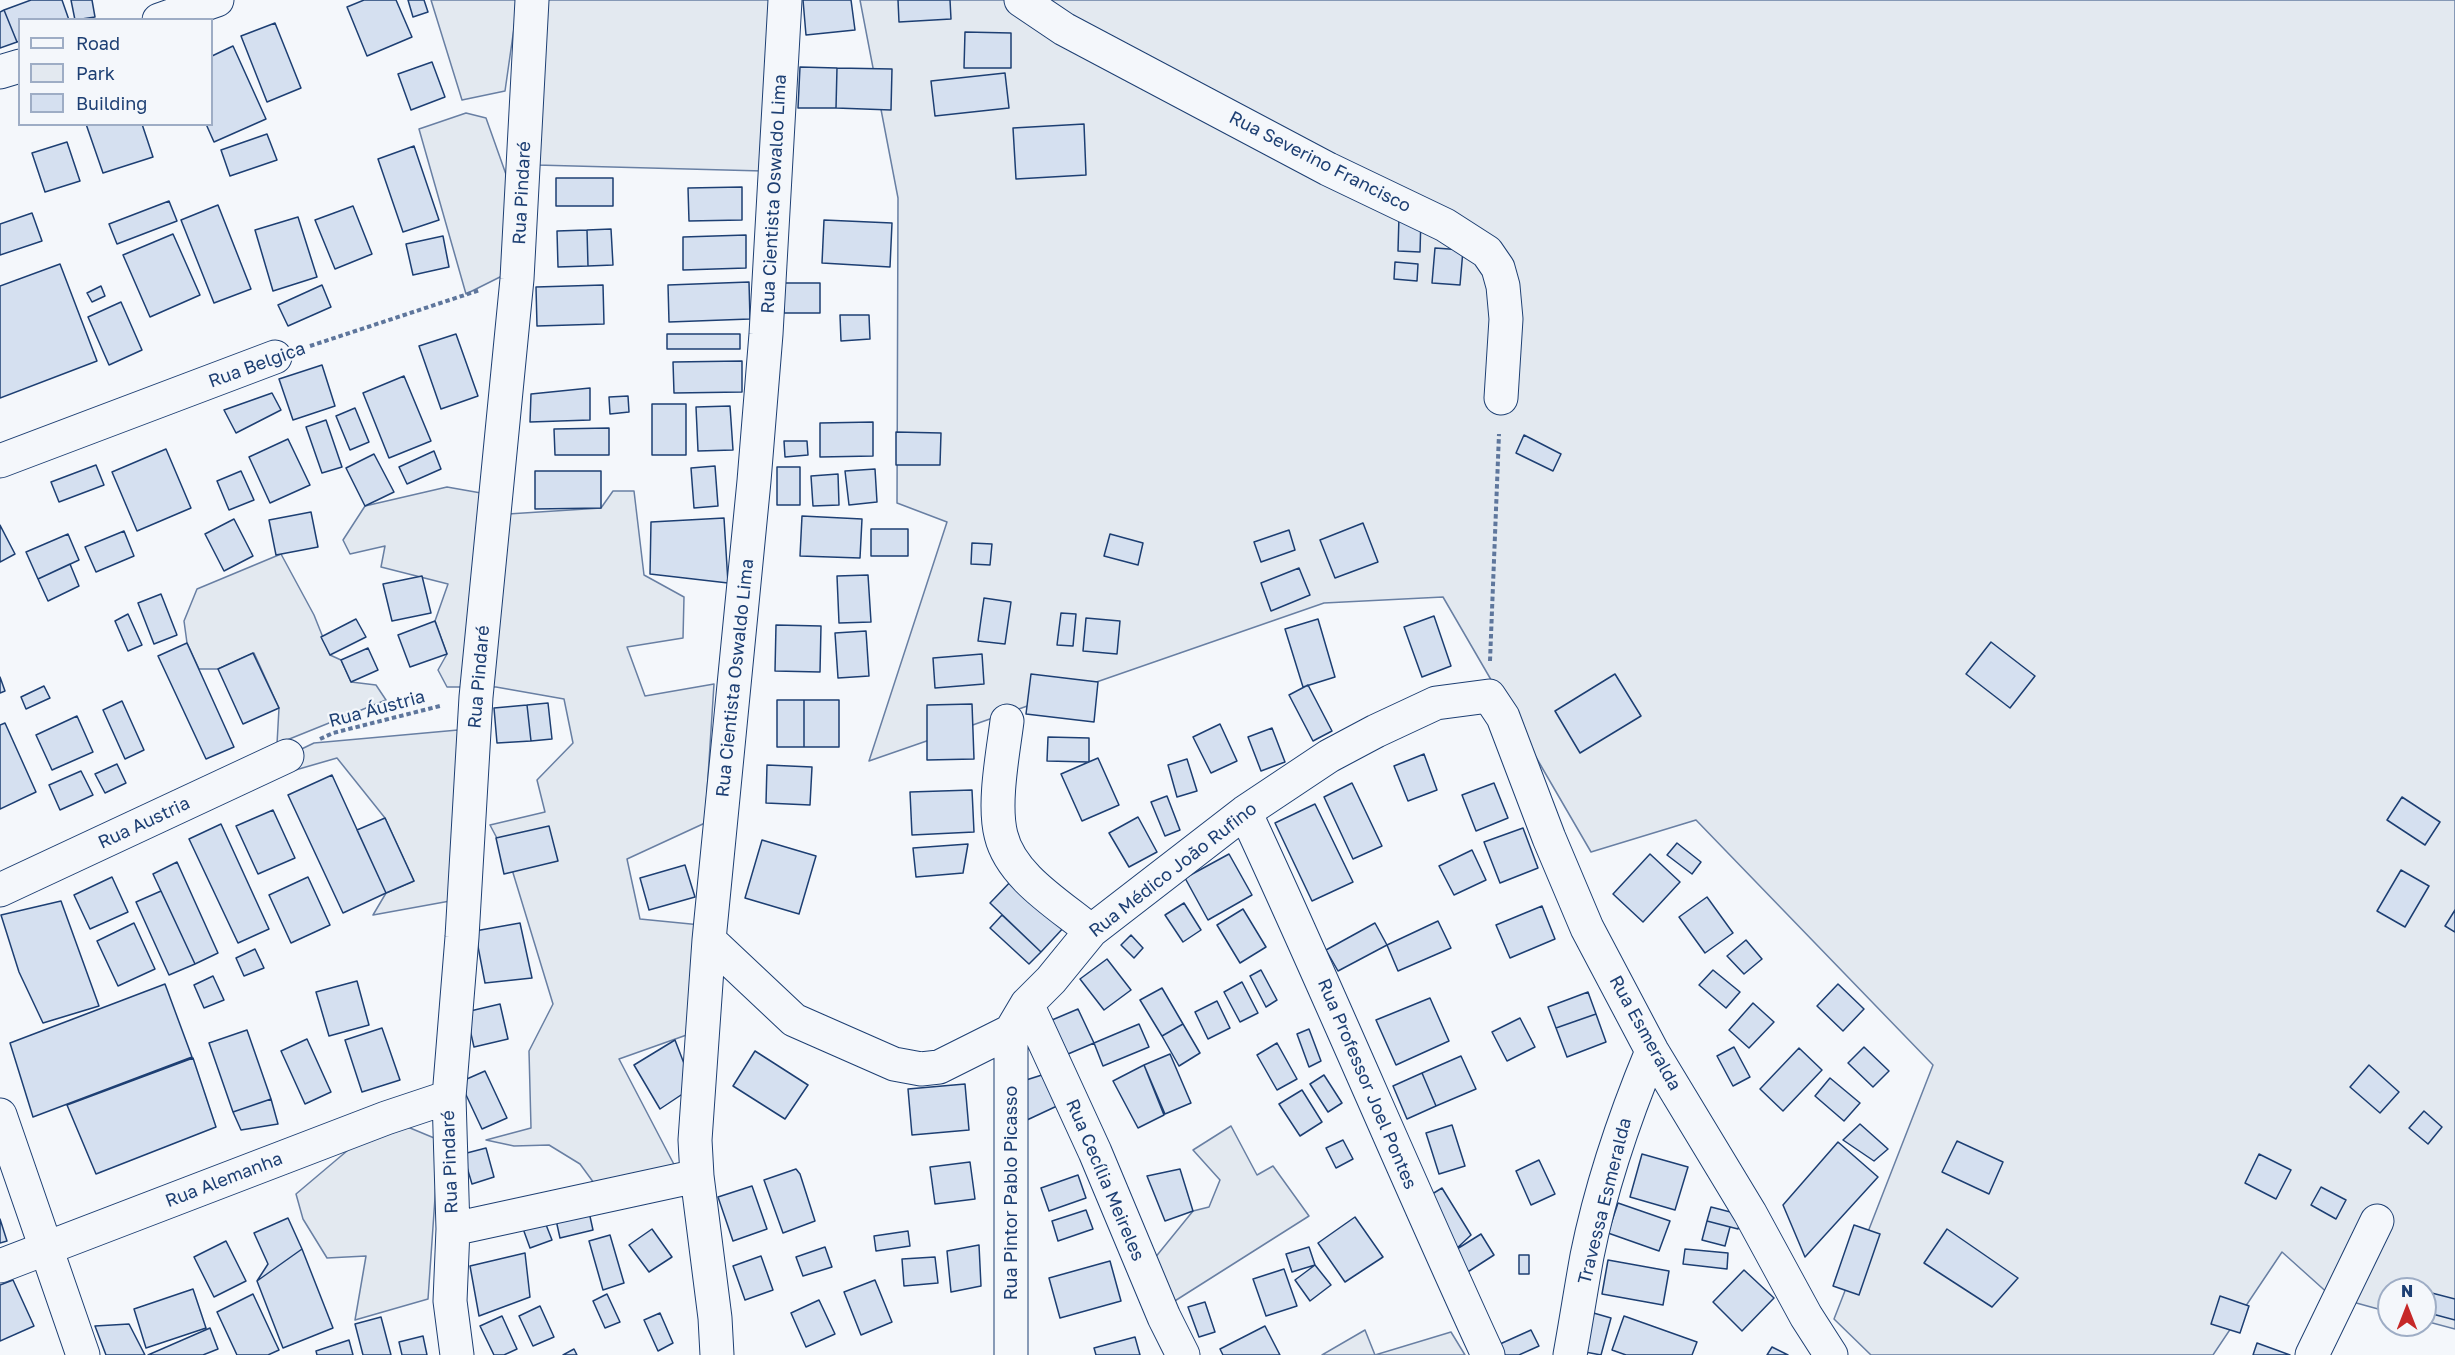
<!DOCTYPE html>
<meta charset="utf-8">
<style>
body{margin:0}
#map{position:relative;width:2455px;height:1355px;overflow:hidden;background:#f4f7fb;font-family:"Golos Text",sans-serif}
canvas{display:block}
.legend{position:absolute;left:18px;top:18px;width:195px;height:108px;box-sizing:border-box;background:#f4f7fb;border:2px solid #9eadc5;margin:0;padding:8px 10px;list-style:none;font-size:18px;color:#1d3f73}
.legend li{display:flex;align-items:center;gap:12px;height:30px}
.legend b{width:30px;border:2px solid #9eadc5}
.north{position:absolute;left:2377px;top:1277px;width:60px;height:60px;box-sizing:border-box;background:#f4f7fb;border:2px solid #9eadc5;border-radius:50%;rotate:0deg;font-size:16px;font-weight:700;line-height:24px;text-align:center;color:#1d3f73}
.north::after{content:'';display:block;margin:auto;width:21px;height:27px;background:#c62828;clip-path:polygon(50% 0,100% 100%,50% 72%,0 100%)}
</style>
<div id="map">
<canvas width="2455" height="1355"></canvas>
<ul class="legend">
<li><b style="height:8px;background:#f4f7fb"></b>Road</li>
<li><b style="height:16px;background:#e3e9f0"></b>Park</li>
<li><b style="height:16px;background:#d5e0f0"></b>Building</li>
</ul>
<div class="north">N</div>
</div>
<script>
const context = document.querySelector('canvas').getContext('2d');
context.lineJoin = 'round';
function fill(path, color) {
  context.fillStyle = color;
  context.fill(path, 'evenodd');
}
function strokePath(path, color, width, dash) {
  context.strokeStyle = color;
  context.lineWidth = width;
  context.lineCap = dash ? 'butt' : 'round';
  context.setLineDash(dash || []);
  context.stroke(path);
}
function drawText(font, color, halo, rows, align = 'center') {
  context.font = font + ' "Golos Text",sans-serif';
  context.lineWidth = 4.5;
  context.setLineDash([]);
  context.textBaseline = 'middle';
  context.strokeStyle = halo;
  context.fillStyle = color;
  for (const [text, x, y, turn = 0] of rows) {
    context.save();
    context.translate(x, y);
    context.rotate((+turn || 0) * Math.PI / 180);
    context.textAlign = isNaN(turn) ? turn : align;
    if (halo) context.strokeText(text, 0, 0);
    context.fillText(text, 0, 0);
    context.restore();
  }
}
const green = new Path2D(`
 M431 0H518L505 91 462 100Z
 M543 0H773L763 171 536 165Z
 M860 0H2455V1329L2425 1321V1289H2389V1312L2331 1296 2282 1252 2213 1355H1871L1834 1319 1933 1065 1696 820 1591 852 1443 597 1324 603 869 761 947 522 897 503 898 198Z
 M466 113 486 118 508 180V273L466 294 419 129Z
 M447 487 481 493 508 514 601 508 613 491H634L644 575 684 597 683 638 627 647 645 696 714 684 705 823 627 859 640 919 701 925 695 1032 619 1059 679 1174 602 1194 580 1164 549 1145 514 1146 486 1140 531 1128 529 1051 553 1004 510 863 490 825 545 812 537 780 573 743 564 699 496 687H447L438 670 447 654 435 621 448 584 381 567 385 546 350 554 343 540 365 506Z
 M281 554 314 615 330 655 341 660 351 682 376 685 386 700 277 744 279 708 254 653 218 669H199L187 643 184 621 197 589Z
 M458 730 450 901 373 915 386 893 414 881 385 818 337 758 292 771 287 756 314 743Z
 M386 1118 439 1140 428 1299 355 1320 366 1256 327 1258 303 1219 296 1194Z
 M1231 1126 1257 1175 1273 1166 1309 1216 1170 1304 1154 1259 1193 1211 1209 1207 1220 1180 1193 1150Z
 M1365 1330 1375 1355 1451 1332 1465 1355H1322Z`);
const building = new Path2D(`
 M31 0H62L69 20H20V41L17 42 4 10Z
 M71 0H92L95 17 75 20Z
 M364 0H396L412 37 367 56 347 7Z
 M408 0H424L428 12 413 17Z
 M803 0H851L855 30 806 35Z
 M898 0H950L951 19 899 22Z
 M4 10 17 42 0 48V12Z
 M275 23 301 88 267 102 241 36Z
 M965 32 1011 33V68H964Z
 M233 46 266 119 214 142 206 124H212V56Z
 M432 62 445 97 411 110 398 74Z
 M800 67 837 68 836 108H798Z
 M837 68 892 69 891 110 836 108Z
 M1005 73 1009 108 935 116 931 81Z
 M86 124H142L153 157 103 173Z
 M1084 124 1086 175 1016 179 1013 128Z
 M267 134 277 160 230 176 221 150Z
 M67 142 80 181 45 192 32 153Z
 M414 146 439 220 403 232 378 159Z
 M556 178H613V206H556Z
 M742 187V220L689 221 688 188Z
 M169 201 177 221 117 244 109 224Z
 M218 205 251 289 214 303 181 220Z
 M353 206 372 254 335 269 315 220Z
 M32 213 42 241 0 255V224Z
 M1399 216H1421L1420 252 1398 251Z
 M298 217 317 277 273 291 255 230Z
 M824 220 892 223 890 267 822 263Z
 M611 229 613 265 588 266 587 230Z
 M587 230 588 266 558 267 557 231Z
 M173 234 200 295 150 317 123 255Z
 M746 235V268L683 270V237Z
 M443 236 449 267 413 275 406 244Z
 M1435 248 1463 250 1460 285 1432 283Z
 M1395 262 1418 264 1417 281 1394 279Z
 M60 264 97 361 0 398V286Z
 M749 282 750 319 669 322 668 285Z
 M784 283H820V313H784Z
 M322 285 331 307 288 326 278 305Z
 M603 285 604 324 537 326 536 287Z
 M101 286 105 296 92 302 87 293Z
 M121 302 142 350 109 365 88 317Z
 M840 315H869L870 339 841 341Z
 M456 334 478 396 441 409 419 346Z
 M667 334H740V349H667Z
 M742 361V392L674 393 673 362Z
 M322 365 335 406 293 420 279 379Z
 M404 376 431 441 389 458 363 393Z
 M590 388V420L530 422 531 394Z
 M272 393 281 410 236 433 224 410Z
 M628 396 629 412 610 414 609 397Z
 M652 404H686V455H652Z
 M730 406 733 450 698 451 696 407Z
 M355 408 369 442 350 450 336 416Z
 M326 420 342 467 322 473 306 427Z
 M873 422V456L820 457V423Z
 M609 428V455H555L554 429Z
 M896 432 941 433 940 465H896Z
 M1524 435 1561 454 1553 471 1516 453Z
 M288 439 310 485 270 503 249 457Z
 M784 441H807L808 455 785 457Z
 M166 449 191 508 137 531 112 472Z
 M434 451 441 469 407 484 399 467Z
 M374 454 394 492 365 506 346 468Z
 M96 465 104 485 59 502 51 482Z
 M715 466 718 506 694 508 691 468Z
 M777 467H800V505H777Z
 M875 469 877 502 849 505 845 471Z
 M241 471 254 500 229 510 217 481Z
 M535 471H601V508L535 509Z
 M838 474 839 505 813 506 811 476Z
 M311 512 318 547 276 555 269 520Z
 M802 516 862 519 860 558 800 556Z
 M724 518 728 583 650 574 651 522Z
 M234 519 253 556 224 571 205 534Z
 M1363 523 1378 562 1335 578 1320 540Z
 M0 525 15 554 0 562Z
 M871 529H908V556H871Z
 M1289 530 1295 550 1261 562 1254 542Z
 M124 531 134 556 96 572 85 547Z
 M68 534 79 560 38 579 26 552Z
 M1110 534 1143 543 1138 565 1104 556Z
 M972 543 992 544 990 565 971 564Z
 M70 564 79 586 48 601 38 579Z
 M1299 568 1310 595 1271 611 1261 583Z
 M868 575 871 622 839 623 837 576Z
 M422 576 431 613 392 621 383 584Z
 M161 594 177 635 154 644 138 603Z
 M984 598 1011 602 1005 644 978 641Z
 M1061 613 1076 614 1073 646 1057 645Z
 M128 614 142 645 128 651 115 621Z
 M1434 616 1451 666 1422 677 1404 627Z
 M1086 618 1120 621 1117 654 1083 651Z
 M356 619 366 637 330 655 321 637Z
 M1318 619 1335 677 1303 687 1285 629Z
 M435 621 447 654 410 667 398 635Z
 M776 625 821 626 820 672 775 671Z
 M866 631 869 676 838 678 835 633Z
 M1991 642 2035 676 2010 708 1966 674Z
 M187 643 234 747 206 759 158 656Z
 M368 648 378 670 351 682 341 660Z
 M253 653 279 708 243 724 218 669Z
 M982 654 984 684 935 688 933 658Z
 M1031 674 1098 682 1094 722 1026 714Z
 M1615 674 1641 716 1580 753 1555 711Z
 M0 677 5 691 0 693Z
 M1308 685 1332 731 1313 741 1289 695Z
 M44 686 50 698 26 709 21 697Z
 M777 700H804V747H777Z
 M804 700H839V747H804Z
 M122 701 144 750 125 759 103 710Z
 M548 703 552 739 531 741 527 705Z
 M972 704 974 759 927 760V705Z
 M527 705 531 741 497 743 494 708Z
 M77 716 93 752 52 770 36 735Z
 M5 723 36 792 0 809V725Z
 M1220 724 1237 761 1211 773 1193 737Z
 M1272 728 1285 762 1261 771 1248 737Z
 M1048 737 1089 738V762L1047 761Z
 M1424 754 1437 790 1408 801 1394 766Z
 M1098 758 1119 805 1082 821 1061 774Z
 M1187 759 1197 791 1177 797 1168 765Z
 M117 764 126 783 105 793 95 774Z
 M767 765 812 767 810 805 766 803Z
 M81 771 93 795 60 810 49 785Z
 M332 775 386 893 343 913 288 795Z
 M1352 783 1382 846 1353 859 1324 797Z
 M1494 783 1508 818 1476 831 1462 795Z
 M972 790 974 832 912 835 910 792Z
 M1167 796 1180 830 1165 836 1151 802Z
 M2402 797 2440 822 2425 845 2387 820Z
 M1315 804 1353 882 1312 901 1275 823Z
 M273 810 295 858 258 874 236 826Z
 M1138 817 1157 852 1129 867 1109 833Z
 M385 818 414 881 386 893 357 830Z
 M221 824 269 929 238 943 189 839Z
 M549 826 558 861 504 874 496 838Z
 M1523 828 1538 868 1500 883 1484 842Z
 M762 840 816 856 799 914 745 898Z
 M1677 843 1701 862 1692 874 1667 855Z
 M968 844 963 873 916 877 913 848Z
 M1472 850 1486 880 1454 895 1439 866Z
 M1229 854 1252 895 1208 920 1185 878Z
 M1650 854 1680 882 1643 922 1613 894Z
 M177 862 218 953 195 964 153 874Z
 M685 865 695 897 649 910 640 878Z
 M2401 870 2429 886 2405 927 2377 911Z
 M112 877 128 912 90 929 74 895Z
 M308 877 330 925 291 943 269 895Z
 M1015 877 1066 925 1041 952 990 903Z
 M161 891 195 964 169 975 136 902Z
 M1707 897 1733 933 1705 953 1679 917Z
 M61 901 99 1006 43 1023 19 972 1 915Z
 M1184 903 1201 930 1183 942 1165 915Z
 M1542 906 1555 939 1510 958 1496 925Z
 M1243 909 1266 947 1240 963 1217 925Z
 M2455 910V932L2445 926Z
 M1002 915 1041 952 1029 964 990 928Z
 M1438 921 1451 948 1398 971 1387 945Z
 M134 923 155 969 118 986 97 941Z
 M520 923 532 978 485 983 475 931Z
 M1375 923 1387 945 1338 971 1326 950Z
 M1131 935 1143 948 1134 958 1121 945Z
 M1746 940 1762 959 1744 974 1727 956Z
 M255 949 264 968 244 976 236 958Z
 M1107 959 1131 990 1104 1010 1080 979Z
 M1261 970 1277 1000 1266 1007 1250 976Z
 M1713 970 1740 992 1726 1008 1699 985Z
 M213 976 224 1000 204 1008 194 985Z
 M357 981 369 1025 329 1036 316 992Z
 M1242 982 1258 1013 1240 1022 1224 992Z
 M165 984 192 1057 33 1117 10 1043Z
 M1838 984 1864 1009 1843 1031 1817 1006Z
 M1162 988 1183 1024 1162 1036 1140 1000Z
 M1588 992 1596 1014 1556 1028 1548 1007Z
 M1430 998 1449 1041 1396 1065 1376 1020Z
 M1217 1001 1230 1028 1208 1039 1195 1012Z
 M1753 1003 1774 1022 1749 1048 1729 1030Z
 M500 1004 508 1039 474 1047 466 1012Z
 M1078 1009 1094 1043 1068 1054 1052 1020Z
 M1596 1014 1606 1042 1567 1057 1556 1028Z
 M1520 1018 1535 1047 1507 1061 1492 1032Z
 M1139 1024 1149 1047 1103 1066 1094 1043Z
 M1183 1024 1200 1053 1179 1066 1162 1036Z
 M382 1028 400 1080 362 1092 345 1040Z
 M1309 1029 1321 1061 1309 1067 1297 1034Z
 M247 1030 271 1099 233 1112 209 1043Z
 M307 1039 331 1092 305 1104 281 1051Z
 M675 1040 693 1087 660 1109 634 1065Z
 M1277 1043 1297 1079 1277 1090 1257 1055Z
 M1734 1047 1750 1077 1733 1086 1717 1056Z
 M1864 1047 1889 1071 1873 1087 1848 1063Z
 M1799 1048 1822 1070 1783 1111 1760 1089Z
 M755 1051 808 1085 785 1119 733 1086Z
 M1170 1054 1191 1103 1165 1114 1144 1065Z
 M1461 1056 1476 1089 1436 1106 1422 1073Z
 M193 1058 216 1127 96 1174 67 1105Z
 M1144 1065 1164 1115 1138 1128 1113 1081Z
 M2369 1065 2399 1092 2380 1113 2350 1087Z
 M485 1071 507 1118 482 1129 460 1082Z
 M1422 1073 1436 1106 1407 1119 1393 1086Z
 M1045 1074 1057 1106 1027 1120 1023 1081Z
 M1324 1075 1342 1103 1328 1112 1310 1084Z
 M1830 1078 1860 1103 1844 1121 1815 1096Z
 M965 1084 969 1130 912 1135 908 1089Z
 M1302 1090 1322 1122 1300 1136 1279 1104Z
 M271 1099 278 1124 241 1130 233 1112Z
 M2424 1111 2442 1127 2428 1144 2409 1128Z
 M1860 1124 1888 1149 1874 1161 1843 1140Z
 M1452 1125 1465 1166 1439 1174 1426 1133Z
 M1343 1140 1353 1159 1336 1168 1326 1148Z
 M1957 1141 2003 1162 1989 1194 1942 1172Z
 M1838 1142 1878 1177 1805 1257 1783 1205Z
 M486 1148 494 1177 472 1184 463 1154Z
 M1642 1154 1688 1167 1675 1210 1630 1197Z
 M2259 1154 2291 1170 2276 1199 2245 1183Z
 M1539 1160 1555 1194 1531 1205 1516 1171Z
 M970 1162 975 1199 935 1204 930 1167Z
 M796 1169 800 1174 815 1221 783 1233 764 1180Z
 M1180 1169 1193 1211 1165 1221 1147 1176Z
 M1078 1175 1086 1198 1049 1211 1041 1188Z
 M752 1186 767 1229 733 1241 718 1197Z
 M2321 1187 2346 1200 2336 1219 2311 1205Z
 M1442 1188 1471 1235 1455 1250 1424 1199Z
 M587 1203 593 1230 560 1238 554 1211Z
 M1618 1203 1670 1221 1659 1251 1608 1233Z
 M1711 1207 1742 1215 1738 1229 1707 1221Z
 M1086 1210 1093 1229 1058 1241 1052 1221Z
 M543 1217 552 1240 530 1248 521 1223Z
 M1355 1217 1383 1257 1345 1282 1318 1243Z
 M288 1218 302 1249 257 1281 268 1264 254 1233Z
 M0 1219 7 1241 0 1243Z
 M1707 1221 1730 1227 1725 1246 1702 1240Z
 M1854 1225 1880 1234 1859 1295 1833 1286Z
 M652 1229 672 1257 649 1272 629 1245Z
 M1947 1229 2018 1278 1992 1307 1924 1263Z
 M908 1231 910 1246 876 1251 874 1236Z
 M1481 1234 1494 1255 1463 1275 1449 1254Z
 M610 1235 624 1283 603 1290 589 1241Z
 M226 1241 246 1281 214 1297 194 1257Z
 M979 1245 981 1286 951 1292 947 1251Z
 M825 1247 832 1267 803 1276 796 1257Z
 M1309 1247 1315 1265 1292 1272 1286 1254Z
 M302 1249 333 1328 283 1348 257 1281Z
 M1685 1249 1728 1253 1727 1269 1683 1264Z
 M525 1253 530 1297 479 1316 470 1266Z
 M1519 1255H1529V1274H1519Z
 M761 1256 773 1290 745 1300 733 1266Z
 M935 1257 938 1283 904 1286 902 1259Z
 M1608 1260 1669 1271 1663 1305 1602 1294Z
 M1110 1261 1121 1301 1060 1318 1049 1278Z
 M1315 1265 1331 1285 1310 1301 1295 1280Z
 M1284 1269 1297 1306 1266 1316 1253 1279Z
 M1744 1270 1774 1298 1742 1331 1713 1302Z
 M13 1280 34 1326 0 1341V1285Z
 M875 1280 892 1322 861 1335 844 1292Z
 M193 1289 206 1328 146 1348 134 1309Z
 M2428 1292 2455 1299V1320L2425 1312Z
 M253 1294 279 1350 268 1355H237L217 1312Z
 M607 1294 620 1322 605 1328 593 1301Z
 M2220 1296 2249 1306 2240 1333 2211 1324Z
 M819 1300 835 1334 806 1347 791 1313Z
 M1205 1302 1215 1332 1199 1337 1188 1307Z
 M540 1306 554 1337 533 1346 519 1316Z
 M1590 1312 1611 1318 1601 1355 1580 1351Z
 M660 1313 673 1343 658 1351 644 1320Z
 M502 1316 517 1349 504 1355H494L480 1326Z
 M1624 1316 1697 1342 1692 1355H1626L1612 1350Z
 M381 1317 391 1355H363L355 1324Z
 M129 1324 145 1355H106L95 1326Z
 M1265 1326 1280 1355H1223L1220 1349Z
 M210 1328 218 1349 203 1355H148Z
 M1531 1330 1539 1346 1519 1355H1505L1500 1344Z
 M423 1336 427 1355H402L399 1342Z
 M1135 1337 1140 1355H1096L1094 1348Z
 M349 1340 353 1355H317L316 1351Z
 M2257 1343 2290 1355H2253Z
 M1772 1347 1788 1355H1767Z
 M574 1349 577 1355H563Z`);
const path = new Path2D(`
 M310 346 480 290
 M1490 661 1499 434
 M320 739 333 733 440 706`);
const minor = new Path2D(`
 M1021 0 1064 29 1328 169 1445 225 1487 252 1498 268 1503 286 1506 319 1501 398
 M159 20 217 0
 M0 72 20 66
 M0 461 275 357
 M1007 721C1003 753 993 804 1001 835 1011 877 1060 905 1091 931
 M1245 812C1329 992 1405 1175 1488 1355
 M0 890 287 756
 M709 940 794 1020 894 1064 921 1069 939 1067 1011 1031 1027 1004 1051 980 1091 931 1245 812 1329 756 1376 731 1436 703 1489 696 1503 717 1549 838 1587 928 1652 1051 1750 1213 1806 1316 1831 1355
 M1027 1004 1095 1152 1164 1317 1183 1355
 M453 1229 697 1176
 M0 1266 386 1118 449 1097
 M457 1355 450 1301 453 1229 449 1097 462 937 476 697 517 279 532 0
 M717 1355 715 1318 697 1176 695 1140 709 940 754 481 766 334 785 0
 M1011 1355V1031
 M1570 1355C1576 1322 1581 1289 1587 1256 1601 1186 1625 1116 1652 1051
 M2312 1355 2377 1221`);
const secondary = new Path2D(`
 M0 1115 83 1355`);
const streetNames = [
 ["Rua Severino Francisco",1320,162,27],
 ["Rua Pindaré",522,193,-87],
 ["Rua Cientista Oswaldo Lima",774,194,-87],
 ["Rua Belgica",257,365,-20],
 ["Rua Pindaré",479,677,-85],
 ["Rua Cientista Oswaldo Lima",735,678,-84],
 ["Rua Áustria",377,709,-15],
 ["Rua Austria",144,823,-25],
 ["Rua Médico João Rufino",1173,870,-38],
 ["Rua Esmeralda",1645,1033,61],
 ["Rua Professor Joel Pontes",1367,1084,67],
 ["Rua Pindaré",450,1162,-92],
 ["Rua Alemanha",224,1180,-21],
 ["Rua Cecília Meireles",1105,1180,67],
 ["Rua Pintor Pablo Picasso",1011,1193,-90],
 ["Travessa Esmeralda",1605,1201,-76]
];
fill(green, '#e3e9f0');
strokePath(green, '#687fa3', 1.5);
fill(building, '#d5e0f0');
strokePath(building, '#1d3f73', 1.5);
strokePath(minor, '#1d3f73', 35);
strokePath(secondary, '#1d3f73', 35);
strokePath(path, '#5e769c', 4, [4.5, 3]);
strokePath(minor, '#f4f7fb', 33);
strokePath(secondary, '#f4f7fb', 33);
drawText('18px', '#1d3f73', '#f4f7fb', streetNames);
</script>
